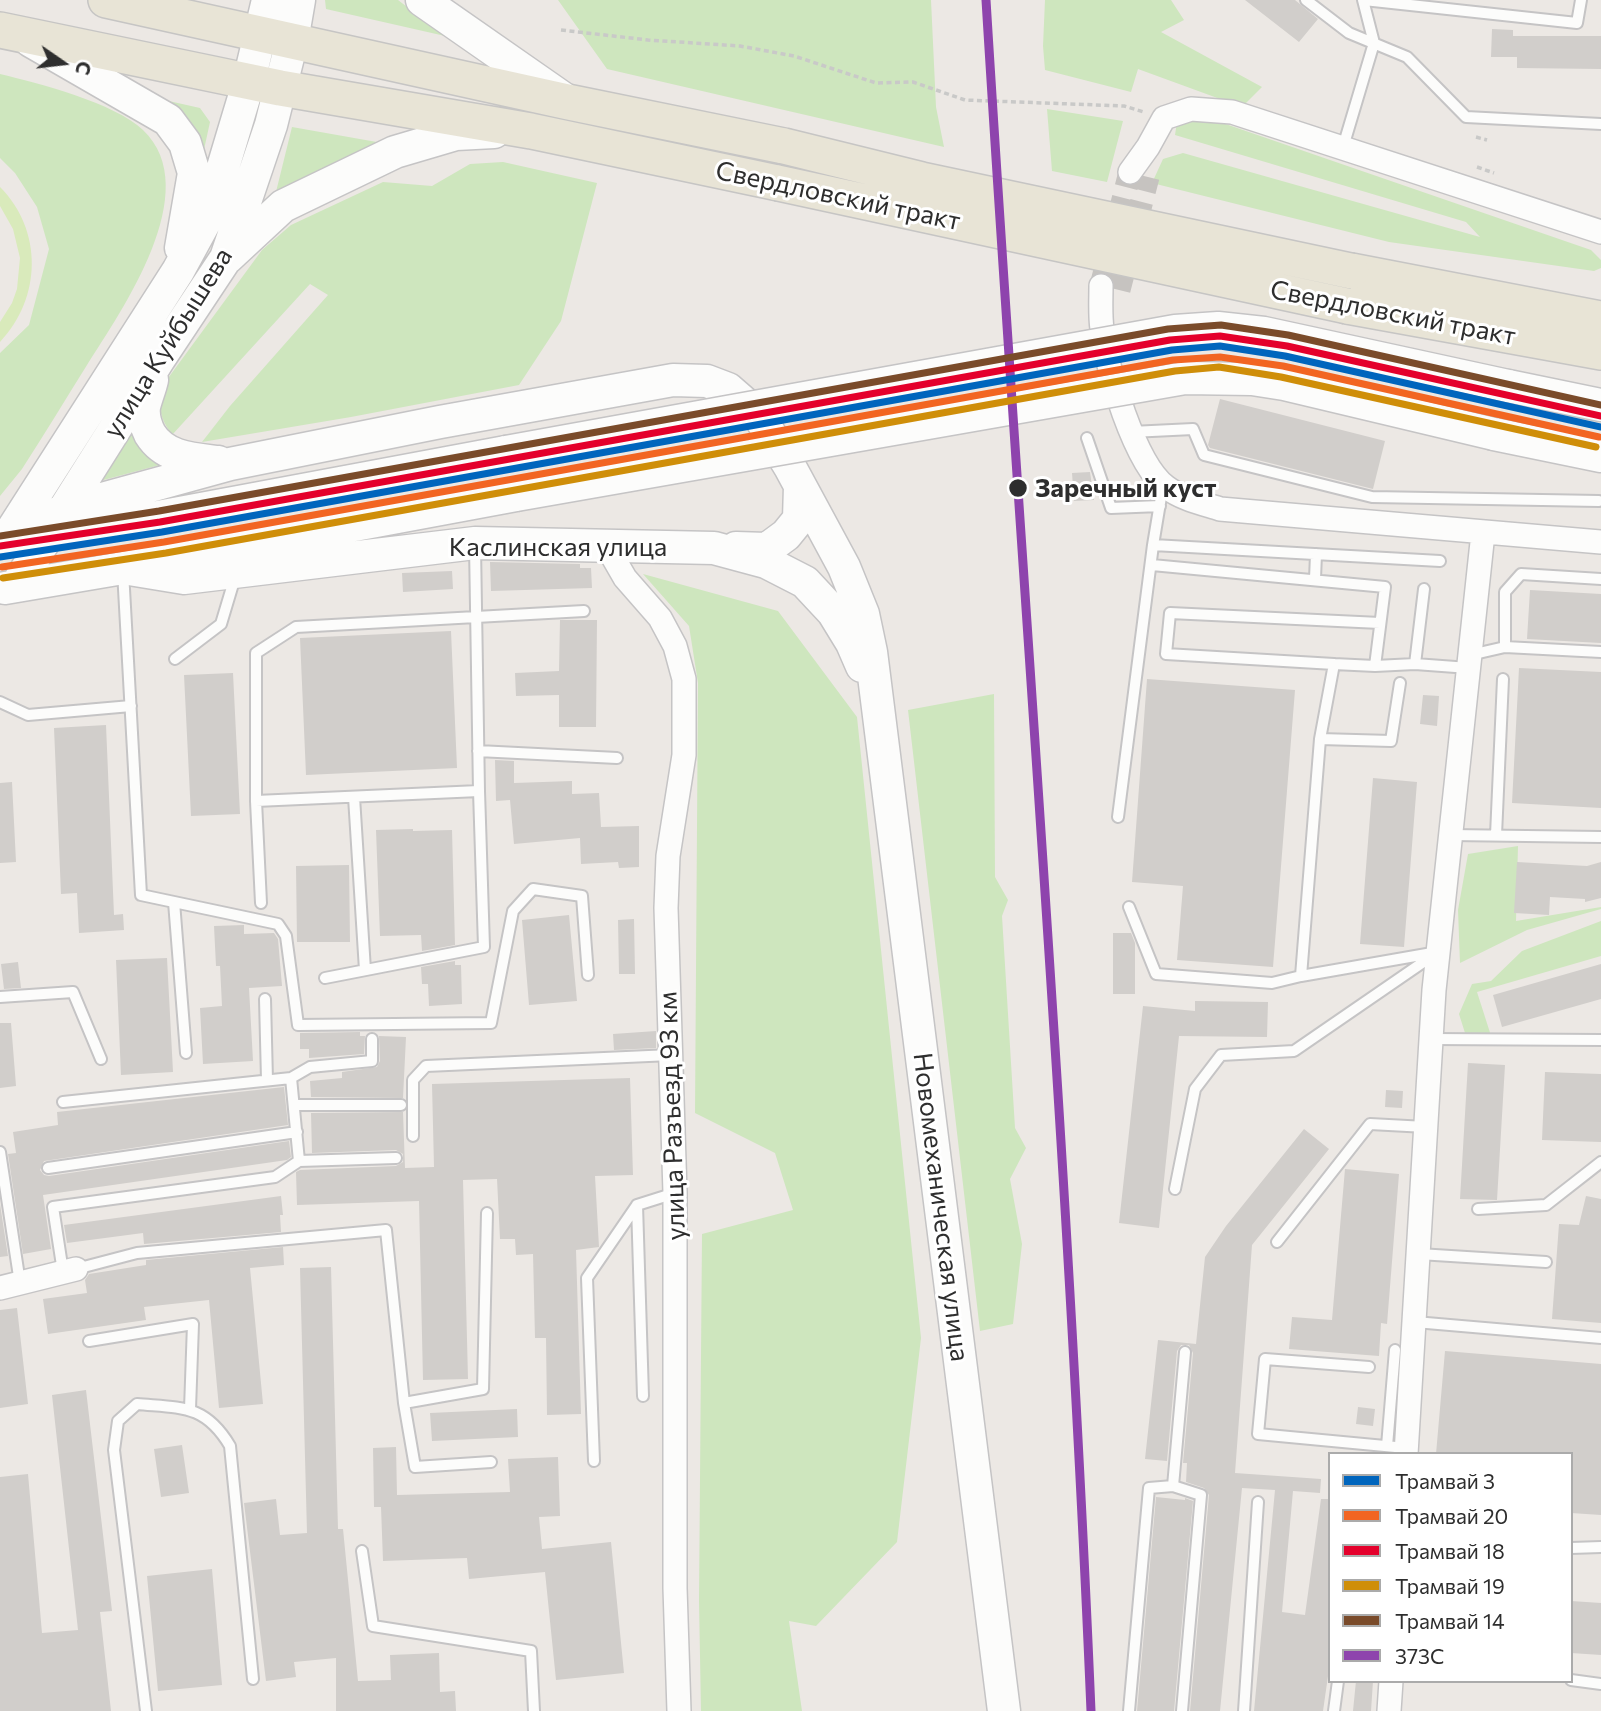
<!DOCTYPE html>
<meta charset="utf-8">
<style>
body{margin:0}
#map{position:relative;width:1601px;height:1711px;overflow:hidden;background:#ece8e4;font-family:Commissioner,sans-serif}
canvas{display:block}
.legend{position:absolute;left:1328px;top:1452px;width:245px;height:231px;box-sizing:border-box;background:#fff;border:2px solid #ababab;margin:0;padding:9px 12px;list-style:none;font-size:21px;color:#2e2e2e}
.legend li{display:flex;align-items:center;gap:14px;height:35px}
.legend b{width:35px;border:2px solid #ababab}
.north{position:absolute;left:28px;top:28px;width:70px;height:70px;-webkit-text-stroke:5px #fff;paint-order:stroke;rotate:104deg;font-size:19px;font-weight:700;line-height:28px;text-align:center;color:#2e2e2e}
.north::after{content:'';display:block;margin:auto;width:24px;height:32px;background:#2e2e2e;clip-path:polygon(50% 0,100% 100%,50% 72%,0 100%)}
</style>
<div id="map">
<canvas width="1601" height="1711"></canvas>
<ul class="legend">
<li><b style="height:9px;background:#0065bd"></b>Трамвай 3</li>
<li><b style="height:9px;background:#f26522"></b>Трамвай 20</li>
<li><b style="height:9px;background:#e4002b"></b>Трамвай 18</li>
<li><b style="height:9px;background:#cf8e09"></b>Трамвай 19</li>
<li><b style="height:9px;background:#7a4b2a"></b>Трамвай 14</li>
<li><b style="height:9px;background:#8e44ad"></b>373C</li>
</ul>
<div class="north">С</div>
</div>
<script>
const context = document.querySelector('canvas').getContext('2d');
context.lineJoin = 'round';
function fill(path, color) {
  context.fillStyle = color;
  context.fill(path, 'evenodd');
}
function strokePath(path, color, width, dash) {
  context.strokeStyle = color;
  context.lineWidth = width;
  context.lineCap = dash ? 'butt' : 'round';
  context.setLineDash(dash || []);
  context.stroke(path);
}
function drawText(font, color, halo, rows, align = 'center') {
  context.font = font + ' Commissioner,sans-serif';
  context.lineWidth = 6;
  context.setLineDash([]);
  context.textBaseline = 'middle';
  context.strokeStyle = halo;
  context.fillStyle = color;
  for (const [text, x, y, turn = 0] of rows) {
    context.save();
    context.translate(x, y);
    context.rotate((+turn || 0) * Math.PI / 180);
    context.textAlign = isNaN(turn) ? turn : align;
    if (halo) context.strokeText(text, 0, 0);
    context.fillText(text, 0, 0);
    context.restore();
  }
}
const green = new Path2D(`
 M325 0H398L445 36 326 9Z
 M558 0H931L936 107 944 147 607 69Z
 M1045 0H1171L1184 20 1161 32 1262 87 1242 107 1138 69 1131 92 1045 70 1043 46Z
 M0 74C38 83 115 103 143 130 206 190 122 310 87 365 65 400 44 435 22 469L0 496V353L29 325 49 249 37 207 15 173 0 158Z
 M151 97 200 108 210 122 200 168Z
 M1047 109 1123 121 1107 182 1052 171Z
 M1214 120 1591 250 1601 260V268L1594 271 1389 242 1152 183 1163 159 1183 153 1480 237 1466 222 1175 135 1177 122Z
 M292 127 388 144 274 200Z
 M503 162 597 183 561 321 519 385 351 417 202 442 230 406 328 295 310 284 172 435C159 416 158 408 163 385L262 250 291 225 383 182 432 186 470 164Z
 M135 419 171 462 96 482Z
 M643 574 778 611 857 717 921 1338 897 1542 816 1626 789 1621 802 1711H701L699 1601 702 1234 793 1210 775 1153 695 1113 698 683 689 626Z
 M994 694 995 877 1008 900 1002 916 1015 1128 1026 1148 1010 1179 1022 1244 1013 1324 980 1331 908 710Z
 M1518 846 1516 921 1601 907V909L1527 930 1460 963 1458 910 1468 854Z
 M1601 921V956L1477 992 1493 1042 1465 1033 1459 1014 1472 984 1491 981 1522 951Z`);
const pitch = new Path2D(`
 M0 187C43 230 42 298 0 342V322L12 303 17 289 20 258 13 229 0 206Z`);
const building = new Path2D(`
 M1245 0H1295L1318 19 1299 42Z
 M1492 29 1513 30V36H1601V69L1517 68V57H1491Z
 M1220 399 1385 441 1373 489 1210 448 1208 445Z
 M1090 472 1094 500 1074 501 1072 473Z
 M490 562 580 564V568H591L592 588 491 591Z
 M452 571 453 589 403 592 402 573Z
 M1530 590 1601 594V643L1527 639Z
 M560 620H597L596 727H559V695L516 696 515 673 559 671Z
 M451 631 457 768 306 775 300 638Z
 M1519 668 1601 672V808L1512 803Z
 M233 673 240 814 191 816 184 675Z
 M1147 679 1295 690 1273 967 1177 960 1183 886 1132 882Z
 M1423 695 1439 696 1437 726 1420 724Z
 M106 725 114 915 123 914 124 930 79 933 77 893 61 894 54 728Z
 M495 760 514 761V783L572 781V794L599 793 601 827 639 826V867L619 868 618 862 581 864 580 838 514 844 510 800 496 801Z
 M1373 778 1417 782 1404 947 1360 944Z
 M12 782 16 862 0 863V783Z
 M413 829V831L452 830 455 945 422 951 421 935 380 936 376 830Z
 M1517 862 1587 866 1601 862V898L1585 902V899L1550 897 1549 915 1514 913Z
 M349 865 350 942H297L296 866Z
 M569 915 577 1001 529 1005 522 920Z
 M634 919 635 974H619L618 920Z
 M244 925V934L274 933 278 939 282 986 249 988 253 1061 203 1064 200 1008 222 1006 220 966H216L214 926Z
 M1113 933H1131L1135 943V994H1113Z
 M167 958 173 1072 121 1075 116 960Z
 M455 961V965H461L462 1004 429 1006 428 984H422L421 967Z
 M18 962 21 988 4 989 1 964Z
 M1601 964V999L1502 1027 1493 995Z
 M1195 1001 1268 1002 1267 1037 1179 1036 1159 1228 1119 1223 1143 1006 1195 1011Z
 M0 1023H11L16 1086 0 1088Z
 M656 1031V1048L614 1050 613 1034Z
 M360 1032V1036H365L364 1054 309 1058V1049H300V1033Z
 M379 1036 406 1037 403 1098 311 1097 310 1081 342 1078V1072L377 1067 380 1061Z
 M1468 1063 1505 1065 1497 1200 1460 1199Z
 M1545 1072 1601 1074V1142L1542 1140Z
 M630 1078 633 1175 595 1176 599 1247 576 1250 581 1414 547 1415 546 1338H535L533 1254 516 1255 515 1239H500L497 1179 463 1180 468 1379 423 1380 419 1201 297 1205 296 1172 300 1170 396 1166 403 1162V1154L396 1150 312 1153 311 1113 403 1112 405 1168 434 1167 432 1084Z
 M284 1087 288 1125 44 1161 40 1170 44 1175 49 1176 289 1141 291 1157 287 1160 43 1195 51 1249 23 1254 8 1154 16 1153 13 1132 58 1125 57 1112Z
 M1386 1090 1403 1091 1402 1108 1385 1107Z
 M1304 1129 1329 1149 1252 1245 1235 1473 1321 1479 1320 1493 1293 1491 1282 1612 1305 1615 1321 1499H1330V1662L1323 1711H1254L1275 1490 1242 1488 1220 1711H1190L1209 1495 1204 1488 1186 1482 1187 1463H1183L1193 1353 1189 1345H1181L1177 1351 1167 1461 1145 1459 1158 1340 1196 1344 1205 1257 1226 1226Z
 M1345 1169 1399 1174 1387 1324 1381 1323 1379 1356 1289 1349 1292 1317 1332 1320Z
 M281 1196 283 1215H280L281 1232 144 1244 143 1233 67 1243 64 1225Z
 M1586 1196 1601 1199V1323L1552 1319 1559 1224 1579 1225Z
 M0 1204 8 1256 0 1257Z
 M283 1247 284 1265 250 1268 263 1404 219 1408 209 1300 144 1307 146 1320 48 1334 43 1299 87 1293 85 1280 89 1274 146 1265V1260Z
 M331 1267 338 1529H343L358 1681 391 1680 390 1655 439 1653 440 1692 455 1691 456 1711H336V1658L294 1662 296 1677 266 1681 244 1503 276 1499 280 1535 307 1533 300 1268Z
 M17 1308 28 1404 0 1408V1310Z
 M1445 1351 1601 1364V1515L1571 1513V1454H1436Z
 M86 1390 112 1611 100 1612 111 1711H0V1477L28 1474 42 1633 78 1630 52 1395Z
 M1358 1407 1375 1409 1373 1426 1356 1424Z
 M517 1409 518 1437 432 1441 430 1413Z
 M182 1445 189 1493 161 1497 154 1449Z
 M396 1447 397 1495 510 1492 508 1459 558 1457 560 1516 539 1517 542 1549 611 1542 624 1673 556 1680 545 1572 469 1579 467 1558 383 1561 381 1507H374L373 1448Z
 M1156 1497 1185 1500V1498L1193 1501 1174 1711H1137Z
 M212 1569 222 1685 158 1691 147 1576Z
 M1571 1601 1601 1603V1655L1571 1653Z
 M1356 1681H1373L1371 1711H1353Z`);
const streetTunnel = new Path2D(`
 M1101 286 1130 172
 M1119 290 1148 177`);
const path = new Path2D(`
 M561 30 648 40 740 46 794 56 876 83 913 82 965 100 1124 106 1144 112
 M1476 137 1487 140
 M1477 167 1494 173`);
const lane = new Path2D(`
 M1306 0 1349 33 1407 57 1466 117 1601 124
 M1364 0 1577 23 1581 0
 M1343 147 1374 43 1363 0
 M1131 432 1193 429 1204 455 1372 497 1599 501
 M1087 438 1111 508 1160 506
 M1153 545 1440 561
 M1152 565 1385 587 1375 666
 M123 571 141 895 278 924 286 936 298 1025 491 1023 513 911 533 889 582 896 588 975
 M1315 579 1316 554
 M1380 623 1170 613 1166 654 1334 664 1375 666 1415 664 1469 668
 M1505 647V592L1521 574 1601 579
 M1470 655 1505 647 1601 652
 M175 659 221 624 236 574
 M1415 664 1424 589
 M0 702 28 715 131 706
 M1320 739 1391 741 1400 683
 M478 751 617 758
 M479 791 256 801V653L296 627 584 611
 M354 797 365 970
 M256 801 261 903
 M1118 817 1153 545 1163 485
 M1451 835 1601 837
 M1496 835 1503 679
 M174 902 186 1053
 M1129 907 1156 974 1272 983 1301 976
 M325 978 484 947 479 791 475 546
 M0 997 73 992 101 1059
 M265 999 267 1080
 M1431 1039 1601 1040
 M291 1078 299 1161 396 1158
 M63 1102 291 1078 310 1067 372 1061V1039
 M294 1105H401
 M413 1136V1080L426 1066 671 1055
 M0 1152 20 1283
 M48 1168 297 1132
 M1175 1189 1195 1089 1221 1055 1294 1051 1438 952 1301 976 1320 739 1334 664
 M1478 1209 1546 1205 1601 1162
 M1277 1242 1370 1124 1426 1127
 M1419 1254 1546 1262
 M76 1269 137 1253 386 1230 404 1403 483 1389 487 1213
 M63 1272 53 1207 275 1177 299 1161
 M1415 1322 1601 1338
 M89 1341 193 1324 190 1409
 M1369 1367 1265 1359 1258 1434 1406 1448
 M643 1396 637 1205 675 1193
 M404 1403 415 1467 491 1462
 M1387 1446 1395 1350
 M594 1461 587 1278 637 1205
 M1571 1548 1601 1547
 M362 1551 373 1626 531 1651 534 1711
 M1571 1680 1601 1684
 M146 1711 114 1450 118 1421 137 1404C181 1408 205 1404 230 1446L253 1679
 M1129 1711 1149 1488 1173 1486
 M1182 1711 1201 1495 1173 1486 1185 1352
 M1244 1711 1258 1502
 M1334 1711 1338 1681`);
const street = new Path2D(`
 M1130 172 1148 147 1164 118 1191 109 1232 112 1601 232
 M1101 286C1101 301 1100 315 1102 329 1106 367 1135 464 1166 487 1182 499 1201 503 1220 509L1601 542
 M606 545 625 578 660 618 675 646 684 679V755L668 856 666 908 675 1193V1588L679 1711
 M0 1288 76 1269
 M1406 1454 1434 990 1483 533
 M1389 1711 1391 1681`);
const secondary = new Path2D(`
 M422 0 564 99
 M31 41 168 120 185 143 194 173 181 248
 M227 258 283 206 395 152 456 134 494 132
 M152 380C150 389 146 398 144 407 143 415 146 426 150 434 165 458 192 459 218 462
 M1508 386 1601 405
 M1494 434 1601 456
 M36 537 137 521 506 452
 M7 538 178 271 209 214 249 81 268 0
 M7 539 66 509 230 464 440 422 673 380 707 381 728 389 759 416 790 467 844 567 863 614 871 652 1004 1711
 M736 548 767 549 786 535 799 519 800 486
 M123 568 184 578 475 543 714 548 766 562 805 582 833 612 852 643 862 666
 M16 586 159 359 226 258 271 125 292 41 299 0
 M5 588 123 568 516 495`);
const primary = new Path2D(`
 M106 0 568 102 784 146
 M0 30 280 88 531 131 778 183
 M1351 271 1601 319
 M1347 306 1601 352`);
const secondaryBridge = new Path2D(`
 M506 452 1175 331 1218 328 1264 333 1508 386
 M516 495 1185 378 1252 379 1284 384 1494 434`);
const primaryBridge = new Path2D(`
 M784 146 922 180 1351 271
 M778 183 1347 306`);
const rail1 = new Path2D(`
 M986 0C1021 570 1067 1140 1091 1711`);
const tram1 = new Path2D(`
 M0 557 162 532 1172 350 1220 346 1285 356 1601 427`);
const tram2 = new Path2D(`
 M2 567 164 542 1173 360 1220 357 1283 366 1599 437`);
const tram3 = new Path2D(`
 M0 546 160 522 1170 340 1220 336 1287 346 1601 416`);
const tram4 = new Path2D(`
 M3 578 166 553 1175 371 1219 367 1281 377 1596 447`);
const tram5 = new Path2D(`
 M0 536 159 511 1168 329 1221 325 1288 335 1601 405`);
const markers = [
 [1018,488,10,"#2e2e2e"]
];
const streetNames = [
 ["Свердловский тракт",838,196,12],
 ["Свердловский тракт",1393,313,11],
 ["улица Куйбышева",168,343,-58],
 ["Каслинская улица",558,547],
 ["улица Разъезд 93 км",672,1116,-92],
 ["Новомеханическая улица",941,1207,83]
];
const stopNames = [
 ["Заречный куст",1035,488]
];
fill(green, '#cee6be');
fill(pitch, '#d9eabb');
fill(building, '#d1cecb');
strokePath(streetTunnel, '#c6c3c0', 23, [23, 11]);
strokePath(lane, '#c5c4c5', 14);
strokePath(street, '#c5c4c5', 26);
strokePath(secondary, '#c5c4c5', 35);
strokePath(primary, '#c6c5c4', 38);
strokePath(path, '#c9c9c8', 3.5, [5, 3.5]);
strokePath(lane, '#fcfcfb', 10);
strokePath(street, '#fcfcfb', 23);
strokePath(secondary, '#fcfcfb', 32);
strokePath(primary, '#e8e4d6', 35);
strokePath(secondaryBridge, '#c5c4c5', 35, []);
strokePath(primaryBridge, '#c6c5c4', 38, []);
strokePath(secondaryBridge, '#fcfcfb', 32);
strokePath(primaryBridge, '#e8e4d6', 35);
strokePath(rail1, '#8e44ad', 9);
strokePath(tram1, '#0065bd', 7);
strokePath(tram2, '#f26522', 7);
strokePath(tram3, '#e4002b', 7);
strokePath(tram4, '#cf8e09', 7);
strokePath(tram5, '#7a4b2a', 7);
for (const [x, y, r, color] of markers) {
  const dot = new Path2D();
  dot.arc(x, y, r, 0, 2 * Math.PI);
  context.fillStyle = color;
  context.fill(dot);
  strokePath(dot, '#fff', 2.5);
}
drawText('26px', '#2e2e2e', '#fff', streetNames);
drawText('bold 26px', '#2e2e2e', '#fff', stopNames, 'left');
</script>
